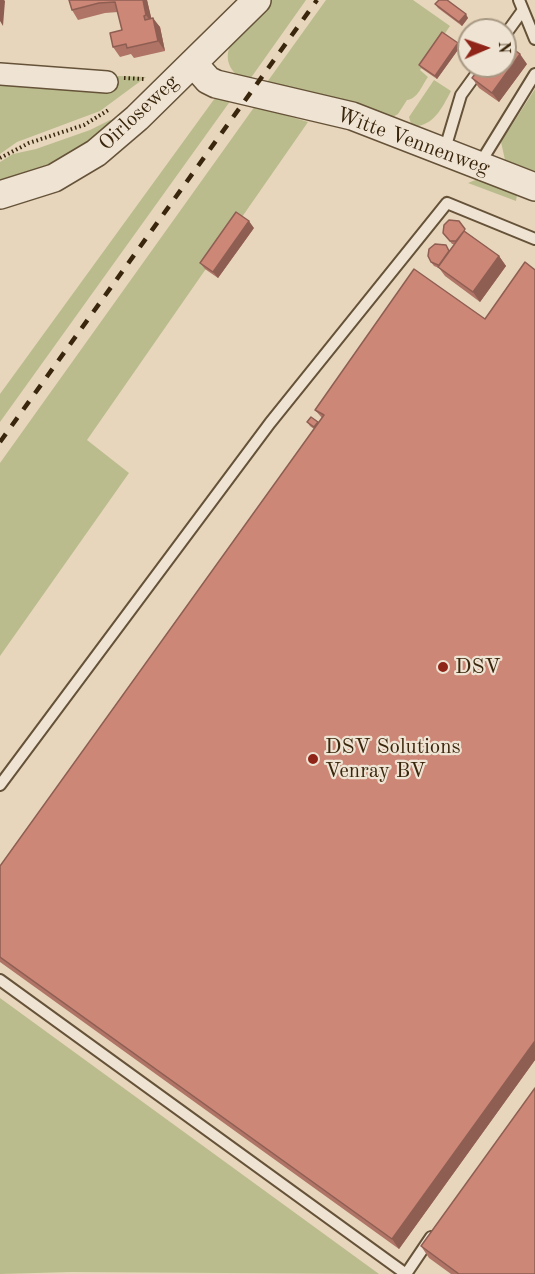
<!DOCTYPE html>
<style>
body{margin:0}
#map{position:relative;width:535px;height:1274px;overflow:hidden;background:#e7d6bc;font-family:"Old Standard TT",serif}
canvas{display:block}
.north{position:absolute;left:457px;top:18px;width:60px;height:60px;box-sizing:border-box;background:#efe4d3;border:2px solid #a79883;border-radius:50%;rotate:88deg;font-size:16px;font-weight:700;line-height:24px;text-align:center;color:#3a260c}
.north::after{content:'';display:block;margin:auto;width:21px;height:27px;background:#8f2418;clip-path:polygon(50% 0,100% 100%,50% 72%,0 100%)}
</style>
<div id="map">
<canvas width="535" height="1274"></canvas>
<div class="north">N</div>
</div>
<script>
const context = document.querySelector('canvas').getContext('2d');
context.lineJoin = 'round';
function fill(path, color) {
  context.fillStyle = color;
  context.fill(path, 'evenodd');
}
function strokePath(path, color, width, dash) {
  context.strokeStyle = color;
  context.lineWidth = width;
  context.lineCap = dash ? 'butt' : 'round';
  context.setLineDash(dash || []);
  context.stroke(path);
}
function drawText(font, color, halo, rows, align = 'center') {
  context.font = font + ' "Old Standard TT",serif';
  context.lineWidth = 4.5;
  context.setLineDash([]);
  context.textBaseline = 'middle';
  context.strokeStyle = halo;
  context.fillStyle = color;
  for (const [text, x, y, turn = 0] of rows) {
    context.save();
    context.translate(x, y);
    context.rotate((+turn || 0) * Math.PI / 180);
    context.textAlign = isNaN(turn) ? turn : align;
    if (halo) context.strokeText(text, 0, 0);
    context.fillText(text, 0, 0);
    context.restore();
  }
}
const green = new Path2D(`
 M270 0H306L248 82C233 76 222 61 231 44 239 31 259 12 270 0Z
 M326 0H413L450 26 420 70 428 77C422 85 418 99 407 100L398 114 391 118 265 85Z
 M118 76 146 77 100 111 17 142 0 154V83L111 90Z
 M434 80 451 91C442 108 434 126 412 127L409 117Z
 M535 89V171L505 160 501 142Z
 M215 98 231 100 0 422V394Z
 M255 106 308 122 87 440 129 473 0 656V463Z
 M110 120 118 121 73 155 0 186V162L13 154 36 149 90 130Z
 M478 179 517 195 516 201 468 183Z
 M0 998 379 1274 71 1272 0 1274Z`);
const path = new Path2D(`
 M124 78 144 79
 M0 158 29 143 84 125 110 109`);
const service = new Path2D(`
 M519 0 535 39
 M505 35 523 10
 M444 152 461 95 482 66
 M479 165 535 74
 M0 785 270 423 447 203 535 239
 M0 980 406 1274 431 1237`);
const minor = new Path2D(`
 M0 74 107 82`);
const tertiary = new Path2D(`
 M193 63 208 80 216 84 352 116 535 187
 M0 195 54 178 96 153 137 118 257 0`);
const rail = new Path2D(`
 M0 442 317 0`);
const wall = new Path2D(`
 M69 0H147L151 18 160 27 165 51 134 58 131 54 120 57 113 47 122 30 118 12 105 13 78 20 72 10Z
 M435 4 468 18 462 26 438 8Z
 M460 47 437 79 421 68 419 65Z
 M527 64 499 102 479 88 472 78Z
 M254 228 218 278 205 269 200 263Z
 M467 232V233L499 256 506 266 480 302 445 276 439 268 434 266 431 262 449 251 454 244H452L443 233Z
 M535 270V1060L399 1249 0 962V866L314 429 310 426 307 422H319L322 418 315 410 485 319Z
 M421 1246 535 1274H451L429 1258Z`);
const shadedWall = new Path2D(`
 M0 0H4L5 1 3 26 0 21Z
 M143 0H147L153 25 146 15Z
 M466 14 468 18 462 26 459 22Z
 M153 18 160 27 165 51 158 41Z
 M458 43 460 47 437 79 435 76Z
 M520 54 527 64 499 102 492 93Z
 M249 221 254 228 218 278 213 272Z
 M499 256 506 266 480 302 473 292Z
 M535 1041V1060L399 1249 392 1239Z`);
const building = new Path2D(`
 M69 0H143L146 15 144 16 145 20 153 18 158 41 127 48 126 44 113 47 110 33 122 30 115 2 99 3 72 10Z
 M439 0H447L466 14 459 22 435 4Z
 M442 32 458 43 435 76 419 65Z
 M505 43 520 54 492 93 472 78 481 66H505Z
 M236 212 249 221 213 272 200 263Z
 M449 220 459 221 465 229 464 231 456 241H450L443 233 444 225Z
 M464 231 499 256 473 292 438 267Z
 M435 244 446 245 449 251 439 265H438L431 262 428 256 429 249Z
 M525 262 535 270V1041L392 1239 0 957V866L324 415 315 410 414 269 485 319Z
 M311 417 318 422 314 427 307 422Z
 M535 1088V1274H459L421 1246Z`);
const markers = [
 [443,667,6,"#8f2418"],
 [313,759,6,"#8f2418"]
];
const streetNames = [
 ["Oirloseweg",139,113,-43],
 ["Witte Vennenweg",413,142,20]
];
const poiNames = [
 ["DSV",455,667],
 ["DSV Solutions",325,747],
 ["Venray BV",325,771]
];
fill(green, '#babc8d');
strokePath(service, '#655238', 14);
strokePath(minor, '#655238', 24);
strokePath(tertiary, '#655238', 30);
strokePath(path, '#3a260c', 4, [1.5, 3]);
strokePath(service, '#efe4d3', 10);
strokePath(minor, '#efe4d3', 21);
strokePath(tertiary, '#efe4d3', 27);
strokePath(rail, '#3a260c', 4.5, [10, 10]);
fill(wall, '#af7466');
fill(shadedWall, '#8f5e53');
fill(building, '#cc8777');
strokePath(building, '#8f5e53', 1.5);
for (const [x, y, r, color] of markers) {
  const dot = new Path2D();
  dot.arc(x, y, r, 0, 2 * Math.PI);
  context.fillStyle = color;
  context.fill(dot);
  strokePath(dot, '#efe4d3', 2);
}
drawText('21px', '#3a260c', '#efe4d3', streetNames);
drawText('21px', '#3a260c', '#efe4d3', poiNames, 'left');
</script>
